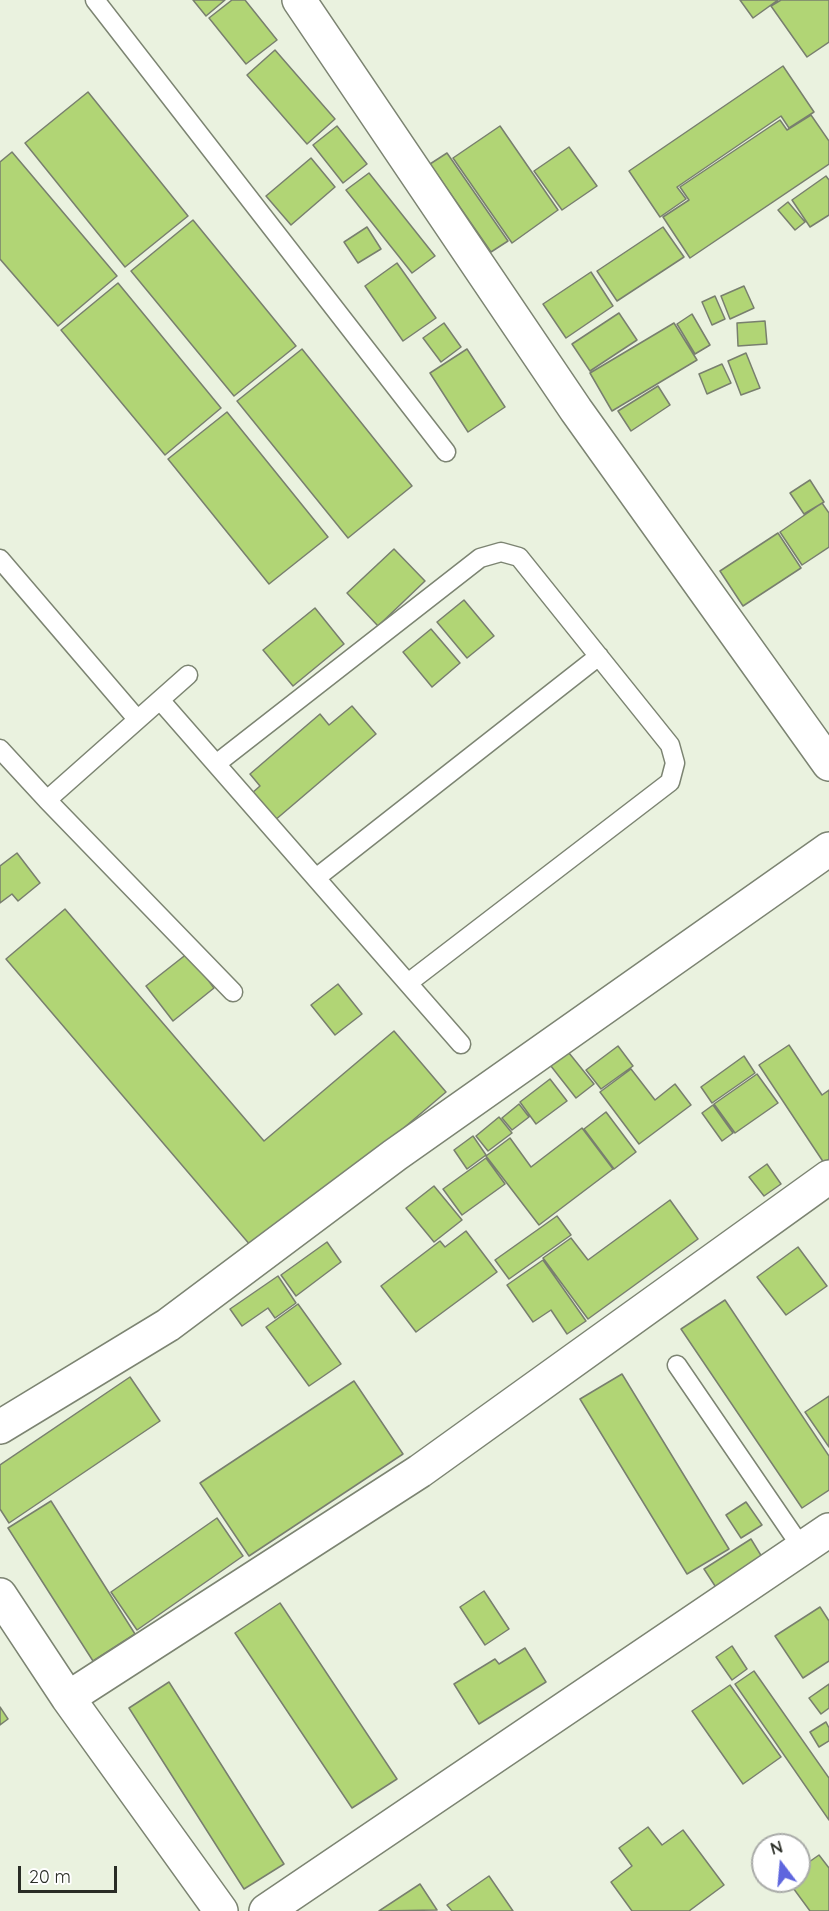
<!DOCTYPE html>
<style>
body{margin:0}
#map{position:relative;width:829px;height:1911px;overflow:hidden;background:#eaf2df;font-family:Quicksand,sans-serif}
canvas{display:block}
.north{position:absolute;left:751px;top:1833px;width:60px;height:60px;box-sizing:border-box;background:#fff;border:2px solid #a9aba8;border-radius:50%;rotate:344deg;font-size:16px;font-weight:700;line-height:24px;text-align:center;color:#292c25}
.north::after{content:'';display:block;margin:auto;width:21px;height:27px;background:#5e66de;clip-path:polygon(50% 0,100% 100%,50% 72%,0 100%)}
.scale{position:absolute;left:18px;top:1866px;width:99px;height:27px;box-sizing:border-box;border:3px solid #292c25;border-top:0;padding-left:8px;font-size:18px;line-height:21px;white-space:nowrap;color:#292c25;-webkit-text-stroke:4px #fff;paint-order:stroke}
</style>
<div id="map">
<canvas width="829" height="1911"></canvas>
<div class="north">N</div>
<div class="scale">20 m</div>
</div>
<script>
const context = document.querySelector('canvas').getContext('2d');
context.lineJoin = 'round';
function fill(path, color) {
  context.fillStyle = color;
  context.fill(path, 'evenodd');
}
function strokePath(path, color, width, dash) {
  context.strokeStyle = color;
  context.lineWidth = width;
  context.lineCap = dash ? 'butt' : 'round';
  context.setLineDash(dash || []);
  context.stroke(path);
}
const building = new Path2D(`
 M193 0H225L206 16Z
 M232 0H245L277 40 246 64 209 18Z
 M740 0H778L753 18Z
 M781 0H829V42L807 57 771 6Z
 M275 50 335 119 307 144 247 75Z
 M783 66 814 112 789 128 781 116 677 187 686 199 660 217 629 171Z
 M88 92 188 216 125 267 25 143Z
 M811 115 829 141V164L690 258 663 217 689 200 680 187 780 120 787 130Z
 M337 126 367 164 343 183 313 145Z
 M500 126 558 210 512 243 453 158Z
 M569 147 597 186 562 210 534 171Z
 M12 152 117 276 58 326 0 259V162Z
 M447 153 508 241 491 252 430 164Z
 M311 158 335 187 291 225 266 196Z
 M369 173 435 256 412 273 346 190Z
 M826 176 829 180V215L810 227 792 200Z
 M788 202 805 222 795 230 778 210Z
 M193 220 296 346 234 396 131 271Z
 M367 227 381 249 358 263 344 242Z
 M663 227 684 257 617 301 597 271Z
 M397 263 436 318 403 341 365 286Z
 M591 272 613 306 566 338 543 304Z
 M118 283 221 408 165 455 61 330Z
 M744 286 754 308 730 319 721 296Z
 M715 296 725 319 712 325 702 302Z
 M619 313 637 340 590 371 572 344Z
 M692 314 710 345 695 354 677 324Z
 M765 321 767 344 738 346 737 323Z
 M444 323 461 347 441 362 423 338Z
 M674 323 697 360 612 411 590 373Z
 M302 349 412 486 348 538 237 401Z
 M467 349 505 407 468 432 430 373Z
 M746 353 760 388 741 395 728 361Z
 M722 364 731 383 707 394 699 374Z
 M658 386 670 405 631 431 618 411Z
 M227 412 328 537 269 584 168 459Z
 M810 480 824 502 804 514 790 493Z
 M822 503 829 513V547L802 565 780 532Z
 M778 533 801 568 743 606 720 571Z
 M394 549 425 581 378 626 347 593Z
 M464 600 494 636 467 658 437 622Z
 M315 608 344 644 293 686 263 650Z
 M431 629 460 663 432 687 403 652Z
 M352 706 376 734 274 821 251 794 260 786 250 774 320 714 329 725Z
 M17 853 40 883 18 901 12 894 0 903V866Z
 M65 909 264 1141 394 1031 446 1092 257 1253 6 959Z
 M188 953 214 988 173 1021 146 986Z
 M338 984 362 1014 335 1035 311 1005Z
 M789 1045 822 1095 829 1090V1159L824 1163 759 1065Z
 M618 1046 633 1066 601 1089 586 1070Z
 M565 1048 594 1084 576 1098 547 1061Z
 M744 1056 755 1073 712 1103 701 1087Z
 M631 1069 655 1100 675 1084 691 1105 639 1144 600 1092Z
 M757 1074 778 1103 735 1133 714 1104Z
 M550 1079 567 1101 536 1124 520 1102Z
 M519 1104 529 1117 512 1130 502 1118Z
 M713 1105 733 1133 722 1141 702 1113Z
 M606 1112 636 1152 614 1169 584 1129Z
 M499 1117 512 1133 488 1151 476 1136Z
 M582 1128 613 1169 539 1225 486 1156 510 1138 531 1167Z
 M473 1136 486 1155 467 1169 454 1150Z
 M486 1158 505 1184 462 1215 443 1189Z
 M767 1164 781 1184 764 1196 749 1177Z
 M434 1186 462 1220 434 1242 406 1208Z
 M670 1200 698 1239 588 1319 543 1258 571 1238 588 1260Z
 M557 1216 571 1235 509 1279 495 1260Z
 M466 1231 497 1272 416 1332 381 1286 440 1241 445 1247Z
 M327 1242 341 1262 296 1296 281 1275Z
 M798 1247 827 1286 786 1315 757 1277Z
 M543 1260 586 1321 567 1334 551 1310 533 1322 507 1285Z
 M278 1276 296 1303 275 1318 268 1308 242 1326 230 1309Z
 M725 1300 829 1456V1490L802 1508 681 1329Z
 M298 1304 341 1364 309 1386 266 1327Z
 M622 1374 729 1549 687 1574 580 1399Z
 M130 1377 160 1421 9 1523 0 1509V1465Z
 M354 1381 403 1454 249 1556 200 1483Z
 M829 1396V1447L805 1412Z
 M51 1501 135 1634 93 1661 8 1528Z
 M746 1502 762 1525 741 1538 726 1515Z
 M217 1518 243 1556 137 1630 111 1592Z
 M751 1539 765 1562 719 1592 704 1569Z
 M484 1591 509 1629 485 1645 460 1607Z
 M280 1603 397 1779 352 1808 235 1633Z
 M820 1607 829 1621V1661L803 1678 775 1636Z
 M732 1646 747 1669 732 1680 716 1657Z
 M525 1648 546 1682 479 1724 454 1684 495 1659 499 1664Z
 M754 1671 829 1778V1820L735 1684Z
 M169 1682 284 1864 244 1889 129 1708Z
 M829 1684V1708L821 1714 809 1698Z
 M730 1685 781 1757 743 1784 692 1711Z
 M0 1707 8 1719 0 1725Z
 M826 1722 829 1728V1741L819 1747 810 1732Z
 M648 1827 662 1845 683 1830 724 1885 689 1911H632L611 1882 632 1866 619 1848Z
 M819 1855 829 1868V1911H810L788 1881H799V1869Z
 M489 1876 513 1911H452L447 1905Z
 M420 1884 437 1910 379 1911Z`);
const service = new Path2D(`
 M95 0 446 452
 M0 559 137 719
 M160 700 461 1044
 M0 749 47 800 233 992
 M216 764 480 558 501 552 519 557 670 745 675 763 670 782 408 983
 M47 800 188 675
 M316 878 599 656
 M677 1365 802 1548`);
const minor = new Path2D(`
 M299 0 576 410 829 764
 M0 1427 168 1325 395 1155 829 849
 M0 1595 68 1698 221 1911
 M68 1698 420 1471 829 1177
 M266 1911 829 1530`);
fill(building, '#b1d575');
strokePath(building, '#787f6e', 1.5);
strokePath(service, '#7c8472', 21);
strokePath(minor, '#7c8472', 36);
strokePath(service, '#fff', 18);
strokePath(minor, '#fff', 33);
</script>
